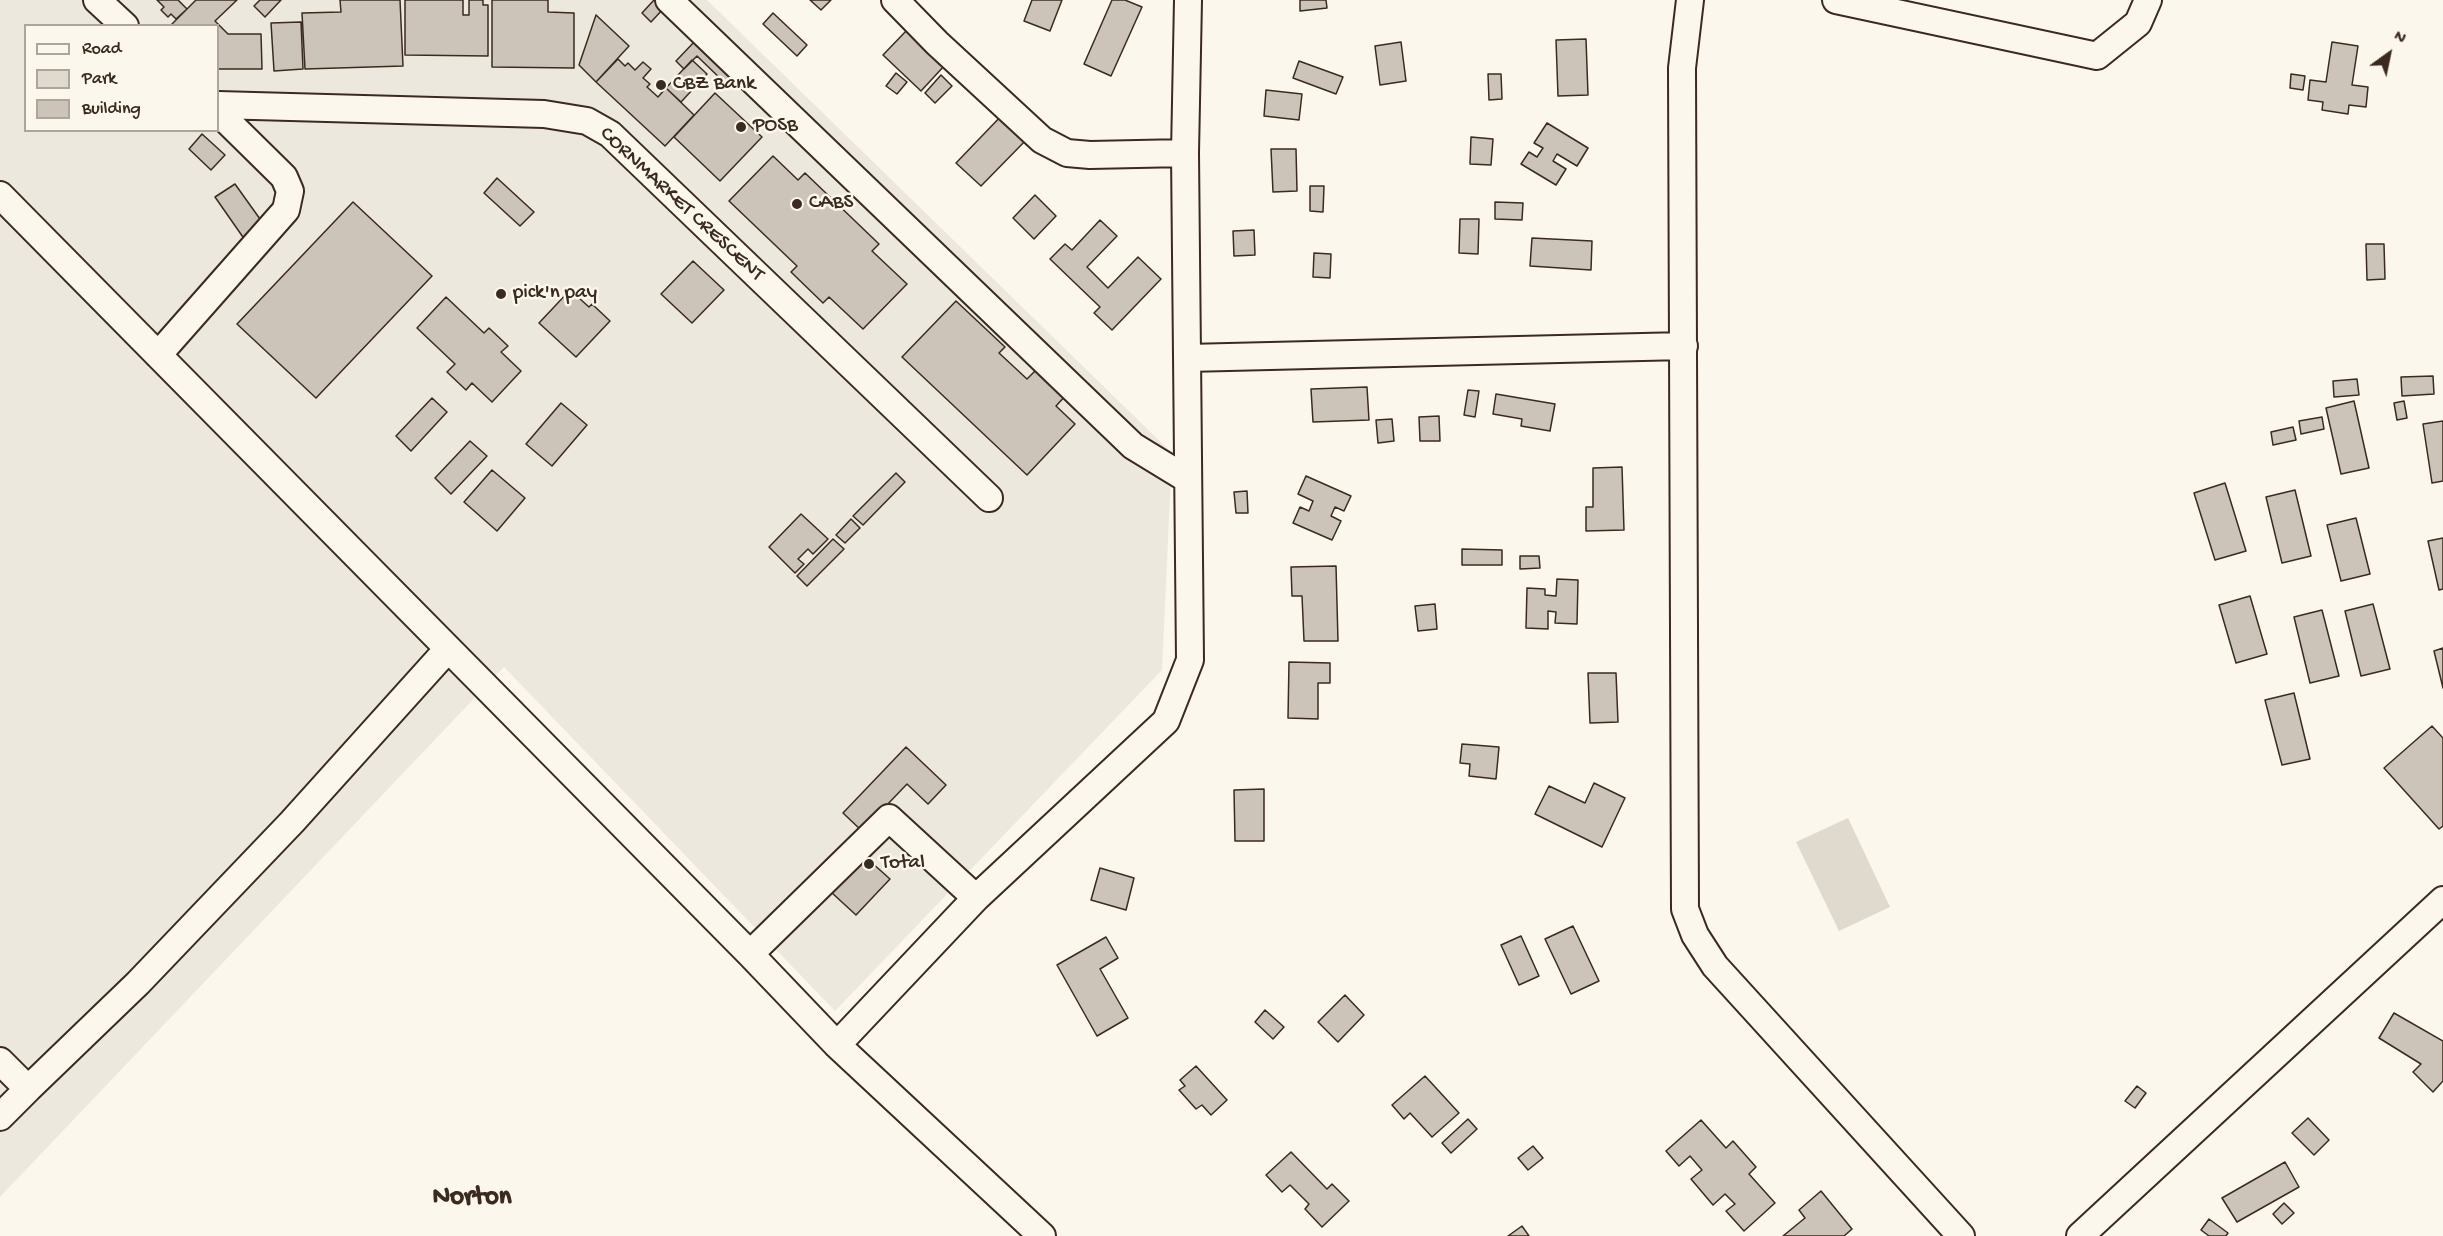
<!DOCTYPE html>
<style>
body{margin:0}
#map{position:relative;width:2443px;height:1236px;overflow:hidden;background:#fbf7ec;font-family:"Gochi Hand",sans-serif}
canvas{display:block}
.legend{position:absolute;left:24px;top:24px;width:195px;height:108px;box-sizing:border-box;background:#fbf7ec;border:2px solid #aea59a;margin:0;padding:8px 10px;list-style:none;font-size:18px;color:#3b2a1e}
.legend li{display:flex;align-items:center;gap:12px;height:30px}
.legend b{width:30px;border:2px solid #aea59a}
.north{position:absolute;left:2359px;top:24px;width:60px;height:60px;-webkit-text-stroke:4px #fbf7ec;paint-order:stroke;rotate:33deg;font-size:16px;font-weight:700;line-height:24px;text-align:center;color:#3b2a1e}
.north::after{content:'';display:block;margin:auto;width:21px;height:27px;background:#3b2a1e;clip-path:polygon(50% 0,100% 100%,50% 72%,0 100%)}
</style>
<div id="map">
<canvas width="2443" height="1236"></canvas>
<ul class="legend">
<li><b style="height:8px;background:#fbf7ec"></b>Road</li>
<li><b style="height:16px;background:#dfd9ce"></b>Park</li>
<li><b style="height:16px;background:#ccc4b9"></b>Building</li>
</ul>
<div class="north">N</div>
</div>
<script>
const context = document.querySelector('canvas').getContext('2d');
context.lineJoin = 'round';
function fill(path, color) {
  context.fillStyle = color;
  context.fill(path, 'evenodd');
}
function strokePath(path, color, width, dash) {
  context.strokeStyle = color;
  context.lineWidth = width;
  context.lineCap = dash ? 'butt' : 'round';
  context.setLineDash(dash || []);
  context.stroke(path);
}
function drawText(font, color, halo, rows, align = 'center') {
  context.font = font + ' "Gochi Hand",sans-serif';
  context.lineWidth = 5;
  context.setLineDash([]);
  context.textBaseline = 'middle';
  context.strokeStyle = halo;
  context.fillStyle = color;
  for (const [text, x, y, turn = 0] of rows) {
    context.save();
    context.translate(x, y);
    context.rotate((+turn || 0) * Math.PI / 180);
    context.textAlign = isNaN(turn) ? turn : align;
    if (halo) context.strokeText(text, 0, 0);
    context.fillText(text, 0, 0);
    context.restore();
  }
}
const built = new Path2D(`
 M0 0H707L1172 453 1162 670 835 1011 504 667 0 1197ZM26 26H218V130H26Z`);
const green = new Path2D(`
 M1848 818 1890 907 1839 931 1796 842Z`);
const building = new Path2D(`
 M157 0H178L187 9 176 19 171 14 168 17 161 10 164 7Z
 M196 0H237L215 21 228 34H261L262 69H218V26H173L172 24Z
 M260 0H281L265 17 254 6Z
 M340 0H400L403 66 305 69 302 13 341 12Z
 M405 0H463V15H469V0H483V5H488V56L405 55Z
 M492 0H548V12L574 13V68L492 67Z
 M654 0 664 8 651 22 642 13Z
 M810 0H831L821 10Z
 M1032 0H1062L1050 31 1024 21Z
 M1112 0H1125L1142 7 1111 76 1084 64Z
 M1300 0H1326L1327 8 1300 11Z
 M773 13 807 45 797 56 763 24Z
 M596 15 629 46 596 82 579 65Z
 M301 22 303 69 274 71 271 23Z
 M907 30 945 65 921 91 883 55Z
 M1586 39 1588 95 1558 96 1556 40Z
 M696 40 734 75 726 84 697 56 684 69 676 61Z
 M1401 42 1406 81 1380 85 1375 46Z
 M2332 42 2358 46 2352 85 2368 87 2366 107 2349 105 2348 114 2322 110 2323 102 2308 100 2310 80 2326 82Z
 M618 59 625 66 628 63 635 70 643 62 651 69 643 78 650 84 647 87 658 97 666 88 694 115 665 146 596 82Z
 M692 60 707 74 681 102 666 88Z
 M1299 61 1343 77 1336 94 1293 78Z
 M896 73 907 82 897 94 886 86Z
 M1488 74H1501L1502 99 1489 100Z
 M2291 74 2305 76 2303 90 2290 88Z
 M941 75 952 86 935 103 925 93Z
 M1266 90 1302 94 1299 120 1264 116Z
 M715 93 762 137 720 181 674 137Z
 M1005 112 1030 136 981 186 956 163Z
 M1547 123 1588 148 1577 166 1557 154 1553 161 1566 169 1556 185 1521 164 1529 152 1537 157 1543 148 1534 143Z
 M202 134 225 155 211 170 189 149Z
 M1471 137 1493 139 1491 165 1470 164Z
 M1271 149H1296L1297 191 1273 192Z
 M773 156 798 180 805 173 879 244 872 251 907 284 863 329 829 297 823 303 791 272 797 266 729 201Z
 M497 178 534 212 520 226 484 193Z
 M235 184 265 226 245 240 215 197Z
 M1310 186H1324L1323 212 1310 211Z
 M1035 195 1056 216 1034 239 1013 218Z
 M353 202 432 276 316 398 237 324Z
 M1495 202 1523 203 1522 220 1495 219Z
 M1460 219H1479L1478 254 1459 253Z
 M1100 220 1117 236 1087 267 1108 288 1138 257 1161 279 1112 330 1094 313 1100 307 1050 259 1065 244 1072 250Z
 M1254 230 1255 255 1234 256 1233 231Z
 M1532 238 1592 241 1591 270 1530 266Z
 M2366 244H2384L2385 279 2367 280Z
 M1314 253 1331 254 1330 278 1313 277Z
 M693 261 724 290 692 323 661 294Z
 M570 290 589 307 592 304 610 321 576 357 539 323Z
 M446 297 484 333 489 328 508 346 501 352 521 371 492 402 472 383 466 390 447 372 455 364 417 328Z
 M956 301 1005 347 999 353 1027 379 1039 367 1067 394 1056 406 1075 424 1027 475 902 357Z
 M2433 376 2434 394 2402 396 2401 377Z
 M2357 379 2359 395 2334 397 2333 381Z
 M1367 387 1369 420 1313 422 1311 389Z
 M1468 390 1479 391 1475 417 1464 415Z
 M1496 394 1555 404 1550 431 1521 426 1522 419 1493 414Z
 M432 398 447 412 411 451 396 436Z
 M2354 401 2369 468 2341 474 2326 408Z
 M2404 401 2407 418 2397 420 2394 403Z
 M561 403 587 425 552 466 526 444Z
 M1439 416 1440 441H1420L1419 417Z
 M2322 417 2324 429 2301 434 2299 421Z
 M1392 419 1394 441 1378 443 1376 420Z
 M2443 421V481L2432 483 2423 424Z
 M2293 427 2296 440 2273 445 2271 432Z
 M470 441 487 456 451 494 435 478Z
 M1622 467 1624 530 1586 531V507H1593V468Z
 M492 470 525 498 497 531 464 502Z
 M896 473 905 482 863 525 853 516Z
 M1306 476 1351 496 1344 511 1335 507 1331 516 1341 521 1332 540 1293 523 1300 507 1309 511 1313 501 1298 494Z
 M2225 483 2246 551 2215 560 2194 493Z
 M2295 490 2311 556 2282 563 2266 497Z
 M1247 491 1248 513H1236L1234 492Z
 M801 514 828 539 813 554 808 549 798 559 804 564 795 573 769 547Z
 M2356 518 2370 574 2341 581 2327 525Z
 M851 519 860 528 845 543 836 535Z
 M2443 538V589L2439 590 2428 541Z
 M833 539 844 549 807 586 797 576Z
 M1462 549 1502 550V565H1462Z
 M1520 556H1539L1540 568 1520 569Z
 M1336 566 1338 641H1304L1302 596H1292L1291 567Z
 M1557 579 1578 580 1577 624 1555 623 1556 612 1548 611V629L1526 628 1527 588 1545 589V595L1556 596Z
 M2250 596 2267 654 2236 663 2219 605Z
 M1435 604 1437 629 1418 631 1415 606Z
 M2373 604 2390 669 2361 676 2345 611Z
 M2322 610 2339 676 2310 683 2294 617Z
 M2443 648V688L2434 651Z
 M1289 662 1330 663V683H1318V719L1288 718Z
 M1588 673H1616L1618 722 1590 723Z
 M2294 693 2310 759 2282 765 2265 700Z
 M2432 726 2443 738V826L2439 829 2384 768Z
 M1462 744 1499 747 1496 779 1469 776 1470 764 1460 763Z
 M906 747 946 785 928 804 907 784 862 831 843 813Z
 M1594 783 1625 798 1602 847 1535 814 1549 786 1585 803Z
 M1264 789V841H1235L1234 790Z
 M852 845 890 879 856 915 819 881Z
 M1100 868 1134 878 1126 910 1091 900Z
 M1573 926 1599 981 1571 994 1545 939Z
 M1521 936 1539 976 1519 985 1501 945Z
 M1106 937 1118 958 1100 969 1128 1018 1097 1036 1057 965Z
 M1345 995 1364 1015 1338 1042 1318 1022Z
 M1265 1010 1284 1027 1273 1039 1255 1022Z
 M2394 1013 2443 1041V1081L2433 1092 2413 1072 2421 1064 2379 1038Z
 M1196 1066 1227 1100 1211 1115 1202 1105 1196 1109 1179 1090 1185 1086 1180 1080Z
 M1425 1076 1459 1113 1432 1137 1410 1113 1404 1119 1392 1105Z
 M2137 1086 2146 1093 2135 1108 2125 1101Z
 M2308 1118 2329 1140 2314 1155 2292 1133Z
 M1468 1119 1477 1129 1451 1153 1442 1143Z
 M1701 1120 1726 1148 1733 1141 1756 1167 1749 1174 1775 1203 1744 1231 1726 1211 1735 1204 1725 1194 1713 1205 1691 1179 1702 1170 1690 1156 1679 1166 1666 1151Z
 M1533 1146 1543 1158 1528 1170 1518 1158Z
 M1291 1152 1327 1189 1332 1184 1349 1201 1322 1227 1305 1209 1309 1204 1290 1185 1282 1192 1266 1175Z
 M2285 1162 2299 1187 2237 1222 2222 1198Z
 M1821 1191 1852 1229 1844 1236H1783L1805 1218 1799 1210Z
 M2284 1203 2294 1213 2282 1224 2273 1214Z
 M2209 1219 2228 1233 2226 1236H2209L2201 1230Z
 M1522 1226 1529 1236H1508Z`);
const minor = new Path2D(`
 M97 0 125 26
 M669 0 1133 446 1187 479
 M895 0 937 43 1042 140 1067 153 1090 155 1185 153
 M1690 0 1682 68 1685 909 1695 935 1715 966 1961 1236
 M1836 0 2097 56 2138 23 2148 0
 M218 105 544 114 587 121 610 134 989 498
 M0 195 750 954 837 1045 1042 1236
 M158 355 286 210 290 191 284 177 218 112
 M1187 358 1684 346
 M750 954 889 818 976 898
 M837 1045 976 898 1166 721 1190 660 1185 153 1188 0
 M0 1061 28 1089 0 1117
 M28 1089 138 983 292 822 447 650
 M2080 1236 2443 900`);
const markers = [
 [661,85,6,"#3b2a1e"],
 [741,127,6,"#3b2a1e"],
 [797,204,6,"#3b2a1e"],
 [501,294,6,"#3b2a1e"],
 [869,864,6,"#3b2a1e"]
];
const poiNames = [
 ["CBZ Bank",673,85],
 ["POSB",753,127],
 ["CABS",809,204],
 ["pick'n pay",513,294],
 ["Total",881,864]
];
const streetNames = [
 ["CORNMARKET CRESCENT",681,205,43]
];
const districtNames = [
 ["Norton",472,1199]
];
fill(built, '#ede8dd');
fill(green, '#dfd9ce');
fill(building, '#ccc4b9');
strokePath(building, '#3b2a1e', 1.5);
strokePath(minor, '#3b2a1e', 30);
strokePath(minor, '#fbf7ec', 26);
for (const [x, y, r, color] of markers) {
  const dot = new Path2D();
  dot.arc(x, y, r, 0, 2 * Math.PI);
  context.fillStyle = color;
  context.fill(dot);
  strokePath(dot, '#fbf7ec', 2);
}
drawText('21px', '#3b2a1e', '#fbf7ec', poiNames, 'left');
drawText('21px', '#3b2a1e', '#fbf7ec', streetNames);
drawText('bold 27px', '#3b2a1e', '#fbf7ec', districtNames);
</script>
